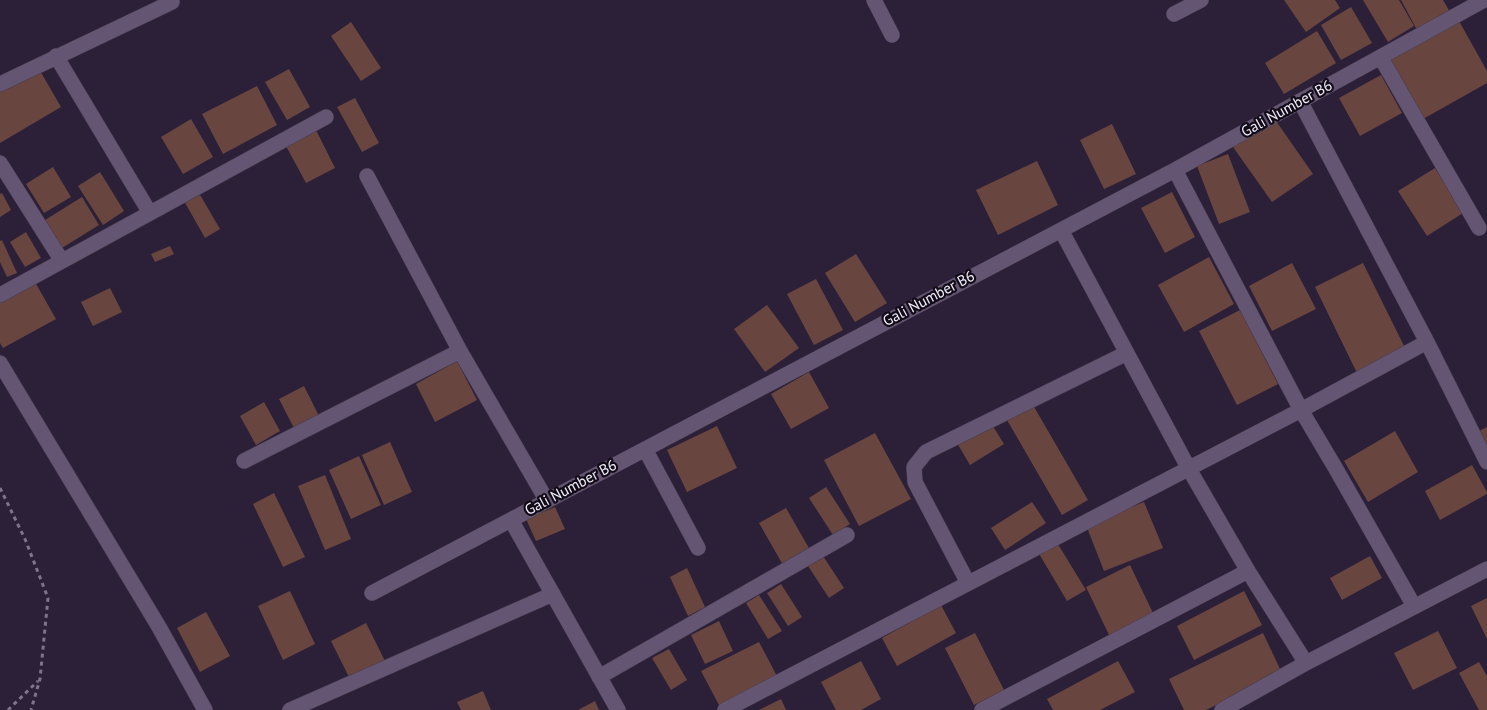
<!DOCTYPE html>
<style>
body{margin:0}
canvas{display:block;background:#2c1f38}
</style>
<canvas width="1487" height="710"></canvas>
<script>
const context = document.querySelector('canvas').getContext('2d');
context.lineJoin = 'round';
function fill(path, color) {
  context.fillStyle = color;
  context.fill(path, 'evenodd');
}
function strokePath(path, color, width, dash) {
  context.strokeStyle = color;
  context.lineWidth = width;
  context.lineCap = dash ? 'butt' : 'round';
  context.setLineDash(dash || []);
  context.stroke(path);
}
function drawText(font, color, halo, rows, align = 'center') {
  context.font = font + ' "PT Sans",sans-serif';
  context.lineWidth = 4.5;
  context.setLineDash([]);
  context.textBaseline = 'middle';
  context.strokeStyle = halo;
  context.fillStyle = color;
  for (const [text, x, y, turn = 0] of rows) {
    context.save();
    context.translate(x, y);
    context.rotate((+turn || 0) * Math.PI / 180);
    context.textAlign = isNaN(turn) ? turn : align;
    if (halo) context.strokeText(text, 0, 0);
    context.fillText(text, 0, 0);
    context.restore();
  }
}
const building = new Path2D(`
 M1284 0H1335L1340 8 1306 32Z
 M1363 0H1399L1414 26 1388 42Z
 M1401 0H1443L1450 12 1417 30Z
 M1351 7 1372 43 1341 60 1321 25Z
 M1459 21 1487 71V83L1423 119 1390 60Z
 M351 22 381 68 361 81 331 36Z
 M1317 31 1336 63 1284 94 1265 63Z
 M39 69 61 107 0 143V92Z
 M289 69 310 107 287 120 265 82Z
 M1381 75 1402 113 1360 136 1339 98Z
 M257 86 277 125 223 154 202 114Z
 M355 98 379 143 362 152 337 107Z
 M1274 118 1313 174 1272 202 1233 147Z
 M191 119 213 157 183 174 161 137Z
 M1112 124 1136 174 1104 189 1080 140Z
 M316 130 335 168 306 183 286 146Z
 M1228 154 1250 212 1219 224 1197 166Z
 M1037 161 1058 205 998 235 976 190Z
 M53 167 71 197 44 213 26 184Z
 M1435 168 1463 213 1427 236 1398 191Z
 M100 172 124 211 103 225 78 186Z
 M1172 192 1195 237 1165 253 1141 208Z
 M2 193 11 210 0 217V194Z
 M199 193 220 229 205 238 184 201Z
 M82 197 99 225 62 248 45 220Z
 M26 232 41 258 25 267 10 242Z
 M2 240 17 273 7 277 0 262V241Z
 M170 246 174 254 155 262 151 254Z
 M856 254 887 303 855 322 825 273Z
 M1209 257 1234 304 1184 332 1158 285Z
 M1292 263 1316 309 1272 331 1249 286Z
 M1363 263 1405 348 1357 373 1315 287Z
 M816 279 843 330 814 345 787 294Z
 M35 282 56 319 3 348 0 343V302Z
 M110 288 122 312 93 326 81 302Z
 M767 305 799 348 765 372 734 329Z
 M1240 310 1278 384 1237 405 1199 331Z
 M457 361 477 400 435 422 416 384Z
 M809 372 829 408 791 429 771 394Z
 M304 386 320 418 295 430 279 399Z
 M264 402 280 431 256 445 240 416Z
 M1033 405 1088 500 1062 515 1007 420Z
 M991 423 1004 444 970 465 957 443Z
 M717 426 737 468 687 492 667 450Z
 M1487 427V454L1477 432Z
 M1395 431 1418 472 1368 502 1344 461Z
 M875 433 911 499 859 526 824 460Z
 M390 442 412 492 384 505 362 455Z
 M359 456 381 505 351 519 329 470Z
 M1472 465 1487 492V494L1440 520 1425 491Z
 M325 475 351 539 325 550 298 486Z
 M826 487 850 524 833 535 809 498Z
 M274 493 305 557 283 567 253 504Z
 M1032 502 1046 523 1005 550 991 528Z
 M1144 502 1163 548 1104 571 1086 525Z
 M555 507 565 529 536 541 526 519Z
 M786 508 810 550 783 565 759 523Z
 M1056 541 1086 590 1067 601 1038 552Z
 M823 556 844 588 829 598 808 566Z
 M1370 556 1382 578 1342 600 1330 578Z
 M1130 565 1154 615 1110 637 1086 587Z
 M687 568 705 607 688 616 670 577Z
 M781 584 802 617 788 626 767 593Z
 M290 591 315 644 283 660 258 606Z
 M1244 591 1262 625 1194 660 1177 626Z
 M759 595 782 631 768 639 746 603Z
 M1487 598V639L1471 606Z
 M941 605 956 633 897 666 882 638Z
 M206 612 230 656 200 672 177 628Z
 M719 621 733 651 705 664 691 635Z
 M366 623 385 661 350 679 331 641Z
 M1438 631 1457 668 1413 690 1394 653Z
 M975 633 1004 690 974 705 945 648Z
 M1263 633 1282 673 1206 710H1184L1169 679Z
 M759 642 778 678 720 707 701 671Z
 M669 649 687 680 671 690 652 658Z
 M861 661 881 699 861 710H836L821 682Z
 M1118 661 1135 692 1100 710H1053L1047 699Z
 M1479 662 1487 676V710H1479L1459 673Z
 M483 691 491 710H461L457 702Z
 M781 699 786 710H759Z
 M595 701 599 710H578Z`);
const path = new Path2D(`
 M0 488 25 539 48 598 40 679 31 710
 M8 710 38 681`);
const minor = new Path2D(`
 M874 0 892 35
 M1174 14 1201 0
 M56 56 150 213
 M1381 58 1479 228
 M0 84 172 2
 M1300 101 1427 342 1487 462
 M0 163 62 261
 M1175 170 1301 410 1336 469 1414 606
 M367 176 460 351 547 501
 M1061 230 1189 469 1248 571 1306 663
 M0 295 326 117
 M0 363 159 627 205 710
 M645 449 698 548
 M244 461 460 351
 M511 520 618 710
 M968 583 915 482 914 467 926 452 1127 353
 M372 593 1175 170 1484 0
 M599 677 847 535
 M290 710 553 594
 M725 710 1301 410 1427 342
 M982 710 1248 571
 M1222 710 1306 663 1487 569`);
const streetNames = [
 ["Gali Number B6",1287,109,-29],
 ["Gali Number B6",929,299,-28],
 ["Gali Number B6",571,488,-28]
];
fill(building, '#68453f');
strokePath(minor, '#463b50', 16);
strokePath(path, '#7e7489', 3, [4, 4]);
strokePath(minor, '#645673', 15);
drawText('15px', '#f5effd', '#110c17', streetNames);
</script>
